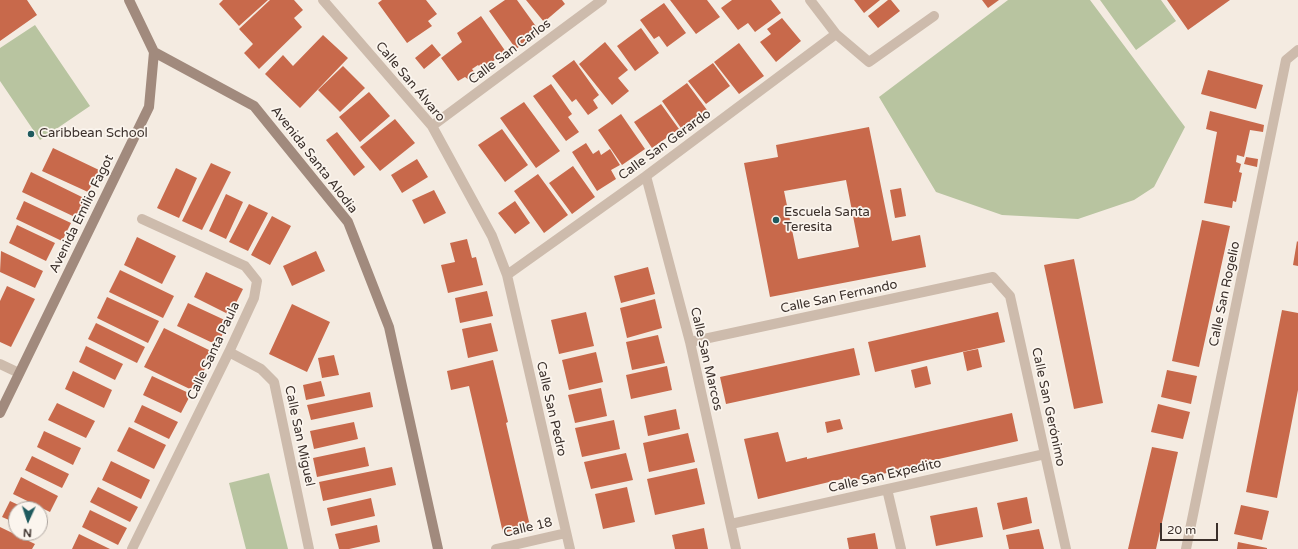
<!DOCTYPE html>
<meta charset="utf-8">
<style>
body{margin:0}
#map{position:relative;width:1298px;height:549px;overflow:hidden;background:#f4ebe1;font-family:"Varela Round",sans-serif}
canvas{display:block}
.north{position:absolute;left:8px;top:501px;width:40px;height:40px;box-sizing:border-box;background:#fbf5ee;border:1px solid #aea6a0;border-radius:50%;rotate:183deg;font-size:11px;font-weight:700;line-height:16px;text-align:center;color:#3b302b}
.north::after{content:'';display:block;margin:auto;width:14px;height:18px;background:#1f5a5e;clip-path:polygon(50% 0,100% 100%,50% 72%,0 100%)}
.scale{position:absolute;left:1160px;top:523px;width:58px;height:18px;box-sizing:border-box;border:2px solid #3b302b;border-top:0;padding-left:5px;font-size:12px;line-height:14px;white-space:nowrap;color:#3b302b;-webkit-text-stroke:3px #fbf5ee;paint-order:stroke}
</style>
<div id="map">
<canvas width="1298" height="549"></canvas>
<div class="north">N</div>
<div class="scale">20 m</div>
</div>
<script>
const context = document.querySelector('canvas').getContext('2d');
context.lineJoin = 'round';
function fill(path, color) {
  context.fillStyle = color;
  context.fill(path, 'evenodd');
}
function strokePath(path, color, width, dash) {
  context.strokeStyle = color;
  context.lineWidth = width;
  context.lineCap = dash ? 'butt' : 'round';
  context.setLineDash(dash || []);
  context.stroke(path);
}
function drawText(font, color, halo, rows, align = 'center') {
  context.font = font + ' "Varela Round",sans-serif';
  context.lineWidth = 3.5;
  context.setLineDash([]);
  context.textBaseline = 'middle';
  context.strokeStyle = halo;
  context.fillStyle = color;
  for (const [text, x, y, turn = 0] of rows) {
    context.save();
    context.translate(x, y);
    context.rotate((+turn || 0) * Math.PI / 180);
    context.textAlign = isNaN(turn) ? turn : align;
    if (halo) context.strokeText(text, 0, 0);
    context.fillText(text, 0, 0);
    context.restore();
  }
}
const green = new Path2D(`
 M1008 0H1090L1185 127 1154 187 1134 200 1078 219 1002 215 936 192 879 97Z
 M1100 0H1161L1176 21 1136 50Z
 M35 25 90 106 40 140 0 81V48Z
 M269 473 288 549H246L229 483Z`);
const building = new Path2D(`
 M0 0H27L37 15 0 41Z
 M223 0H268L239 26 219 4Z
 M270 0H294L303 10 294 18 302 27 259 69 244 53 253 44 239 29Z
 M382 0H426L437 14 428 21 432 26 407 43 378 3Z
 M505 0H517L540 32 516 49 489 11Z
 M526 0H562L565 4 544 22Z
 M670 0H707L720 17 696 34Z
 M732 0H771L781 13 755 32 748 23 738 30 721 8Z
 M854 0H880L864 13Z
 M888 0H891L900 11 878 28 868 16Z
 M982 0H999L988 8Z
 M1167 0H1230L1188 30Z
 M664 3 686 33 667 47 659 36 654 39 640 20Z
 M481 16 506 52 482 69 478 65 472 69 476 74 469 80 465 77 458 81 441 58 462 42 457 33Z
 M782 18 801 41 776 62 760 42 771 34 767 29Z
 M641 28 659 53 635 71 617 46Z
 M323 35 348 58 300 108 265 74 283 55 293 66Z
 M605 42 628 70 618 78 629 91 612 105 579 64Z
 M739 43 764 76 739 94 714 62Z
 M432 44 441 55 424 69 415 58Z
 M574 60 599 95 593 100 598 108 588 115 576 99 572 102 552 76Z
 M713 63 730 86 706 104 688 81Z
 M343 66 365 88 340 112 318 90Z
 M1208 70 1263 85 1256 109 1201 94Z
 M687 83 707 110 681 128 662 101Z
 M551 84 572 114 568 117 579 132 566 141 533 96Z
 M369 92 390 116 360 142 339 117Z
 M524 102 560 151 536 168 500 118Z
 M661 104 679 129 652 148 634 122Z
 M1210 111 1264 125 1263 132 1250 130 1244 157 1237 155 1236 162 1241 164 1239 172 1242 173 1236 202 1233 201 1232 208 1204 203 1217 132 1206 129Z
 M621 114 645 149 622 165 598 130Z
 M395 119 415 143 380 171 360 147Z
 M869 127 892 241 920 235 926 267 770 297 744 163 778 157 776 145ZM846 180 859 247 798 259 784 191Z
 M502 129 528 165 505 182 478 145Z
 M337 132 365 167 354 176 326 140Z
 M586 143 593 154 599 150 601 155 610 149 620 165 611 170 616 179 597 191 572 152Z
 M53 148 99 170 88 192 42 171Z
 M1246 157 1258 159 1257 167 1244 164Z
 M417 159 428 177 402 193 391 175Z
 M211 163 231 172 202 230 182 221Z
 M573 166 595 197 572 214 549 183Z
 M176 168 197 178 179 218 157 208Z
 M31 172 86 199 77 218 22 192Z
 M538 174 568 215 544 233 514 191Z
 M901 188 906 216 895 218 890 190Z
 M434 190 446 213 424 224 412 200Z
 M226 194 243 202 226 239 209 231Z
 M24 201 71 223 62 241 16 219Z
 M515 201 530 223 515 234 498 213Z
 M249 204 268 213 248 251 229 242Z
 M272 216 291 226 270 265 251 255Z
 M1202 220 1230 226 1199 367 1172 361Z
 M17 225 55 243 46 261 9 243Z
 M137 237 176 256 162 284 124 265Z
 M467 239 472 258 476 257 483 285 448 293 441 265 455 262 450 243Z
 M1297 241 1298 242V266L1293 265Z
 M1 251 43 271 35 288 0 272Z
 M316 251 325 271 292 286 283 266Z
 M1074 259 1103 403 1074 409 1044 265Z
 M648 267 655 294 621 303 614 276Z
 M120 270 174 296 163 318 109 292Z
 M206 272 243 289 230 315 194 297Z
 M7 286 35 299 11 347 0 342V301Z
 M487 291 493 316 460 323 455 298Z
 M107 297 159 321 148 343 97 318Z
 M655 299 662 328 627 338 620 308Z
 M188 303 229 322 217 345 177 326Z
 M292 304 330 322 307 372 269 354Z
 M1282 310 1298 313V390L1277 498 1246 492Z
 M586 312 594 346 559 354 551 320Z
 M998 312 1005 342 875 372 868 342Z
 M96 323 145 347 137 363 88 339Z
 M491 323 498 351 468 358 462 329Z
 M164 328 213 352 194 391 144 367Z
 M658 335 665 363 632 370 626 342Z
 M86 346 123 364 115 380 79 362Z
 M854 348 860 375 726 404 720 377Z
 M978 349 982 367 967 371 963 352Z
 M596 352 603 382 569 390 562 360Z
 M334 355 339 375 322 378 318 358Z
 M493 360 508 422 506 423 530 526 503 533 469 386 451 390 447 371Z
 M667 366 672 390 631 399 626 375Z
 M927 366 931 384 915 388 911 370Z
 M1167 370 1197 376 1191 404 1161 397Z
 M73 371 112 390 104 408 65 389Z
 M152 376 191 394 181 413 143 395Z
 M321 381 325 396 306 400 303 385Z
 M601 388 607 416 575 423 568 395Z
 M370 392 373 407 311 420 307 405Z
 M57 403 95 421 86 438 48 420Z
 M1158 404 1190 412 1183 439 1151 432Z
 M142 405 178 422 169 439 134 422Z
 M676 409 680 429 648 436 644 416Z
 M1012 413 1018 441 930 461 931 463 847 482 846 478 758 499 744 439 778 432 786 462 807 457V459Z
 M840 419 843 429 827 433 825 422Z
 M614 420 620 449 582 457 575 428Z
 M354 422 358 439 314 449 310 431Z
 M129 427 166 445 154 469 117 451Z
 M44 431 81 448 73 465 37 447Z
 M688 433 695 462 649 472 643 443Z
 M365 447 369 466 317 477 313 458Z
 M1152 447 1178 452 1156 549H1128Z
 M626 453 633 480 591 489 584 462Z
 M32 456 69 474 62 488 25 470Z
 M111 461 150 480 141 499 102 480Z
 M392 467 396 485 323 501 319 482Z
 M697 468 705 504 655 515 647 479Z
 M21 477 58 496 50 512 13 494Z
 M98 487 138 507 130 522 90 502Z
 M627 487 635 522 603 529 595 494Z
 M1027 497 1032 523 1003 530 997 503Z
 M371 498 375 516 331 526 327 508Z
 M10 501 27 509H16V523L2 517Z
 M1241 505 1269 511 1262 540 1234 534Z
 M977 507 983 537 936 546 930 516Z
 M90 510 127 528 118 545 82 527Z
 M40 515 47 519 40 532Z
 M377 525 380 542 349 549H339L335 534Z
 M0 527 35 544 32 549H0Z
 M704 528 708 549H675L672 535Z
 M1039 529 1044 549H1009L1006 535Z
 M875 533 878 549H849L847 538Z
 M79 534 110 549H72Z
 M1238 542 1267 548V549H1237Z`);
const street = new Path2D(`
 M323 0 432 126 492 236 507 275 570 549
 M810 0 836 34 869 62 934 16
 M432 126 602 0
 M646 176 690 342 736 549
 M507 275 646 176 836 34
 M690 342 993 277 1010 296 1066 549
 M229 352 261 369 274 382 309 549
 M0 364 19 373
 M887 489 901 549
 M731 524 1045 454
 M132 549 229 352 254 298 257 281 245 266 142 219
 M496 549 566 533
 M1186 549 1286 60 1298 50`);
const secondary = new Path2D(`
 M154 52 254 106 348 222 389 327 438 549
 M0 413 149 107 154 52 129 0`);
const markers = [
 [31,134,4,"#1f5a5e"],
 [776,220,4,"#1f5a5e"]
];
const streetNames = [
 ["Calle San Carlos",510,52,-37],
 ["Calle San Álvaro",410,82,50],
 ["Calle San Gerardo",665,145,-36],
 ["Avenida Santa Alodia",314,160,52],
 ["Avenida Emilio Fagot",82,214,-64],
 ["Calle San Rogelio",1225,294,-78],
 ["Calle San Fernando",839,297,-12],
 ["Calle Santa Paula",214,351,-65],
 ["Calle San Marcos",706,359,77],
 ["Calle San Gerónimo",1048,407,78],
 ["Calle San Pedro",551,409,77],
 ["Calle San Miguel",299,436,78],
 ["Calle San Expedito",885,476,-13],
 ["Calle 18",528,528,-13]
];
const poiNames = [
 ["Caribbean School",39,134],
 ["Escuela Santa",784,213],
 ["Teresita",784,228]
];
fill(green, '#b8c4a0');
fill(building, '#c8694b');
strokePath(street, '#cdbbac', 10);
strokePath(secondary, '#a18a7d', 10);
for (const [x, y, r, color] of markers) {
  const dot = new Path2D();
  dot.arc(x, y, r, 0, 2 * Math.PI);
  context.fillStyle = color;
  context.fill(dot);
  strokePath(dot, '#fbf5ee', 1.5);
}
drawText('13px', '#3b302b', '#fbf5ee', streetNames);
drawText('13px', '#3b302b', '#fbf5ee', poiNames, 'left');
</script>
